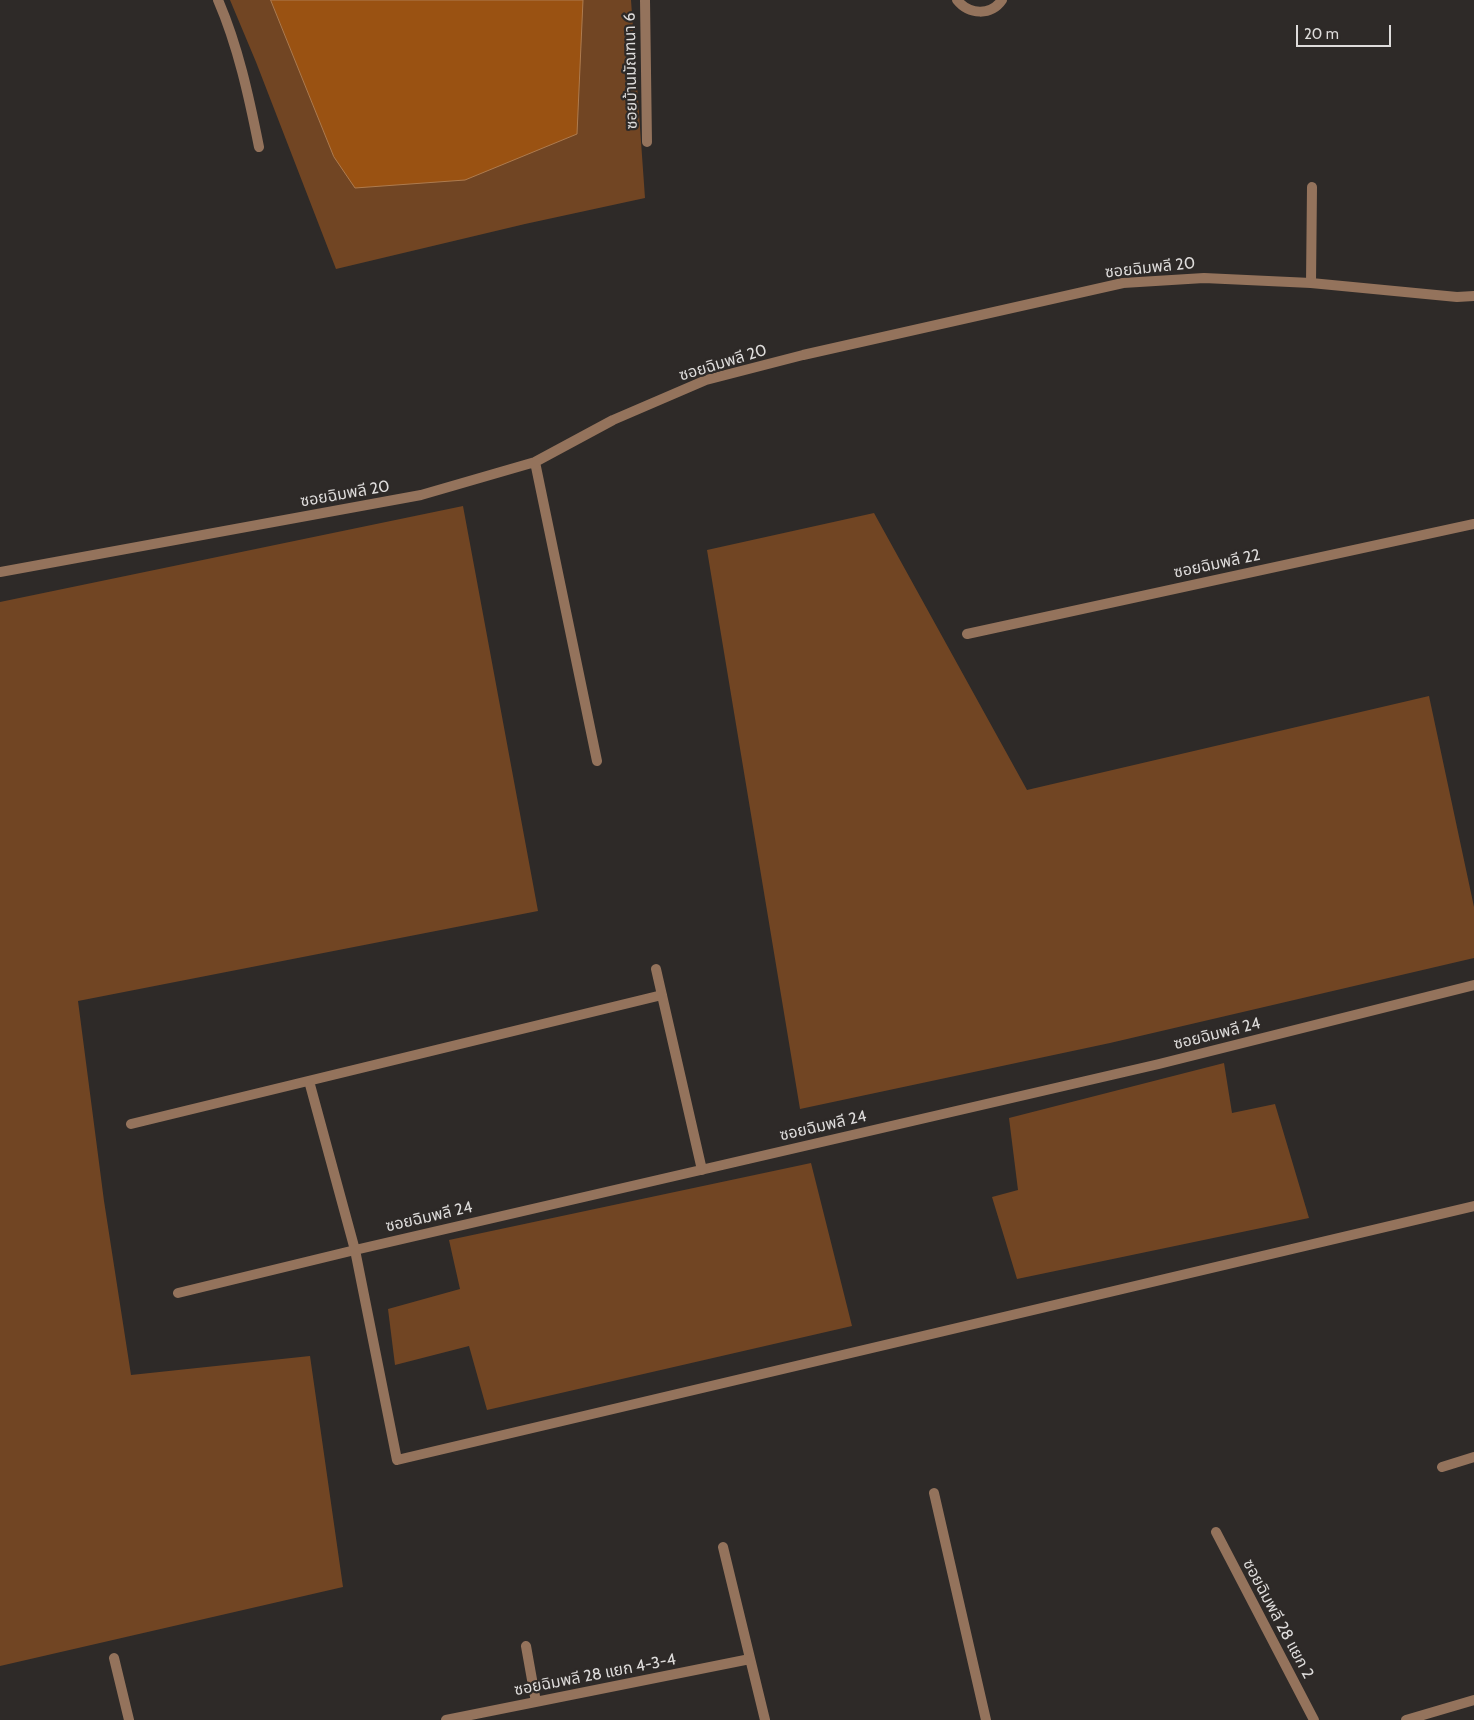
<!DOCTYPE html>
<meta charset="utf-8">
<style>
body{margin:0}
#map{position:relative;width:1474px;height:1720px;overflow:hidden;background:#2e2a28;font-family:Cabin,sans-serif}
canvas{display:block}
.scale{position:absolute;left:1296px;top:25px;width:95px;height:22px;box-sizing:border-box;border:2px solid #dedcdb;border-top:0;padding-left:6px;font-size:15px;line-height:18px;white-space:nowrap;color:#dedcdb;-webkit-text-stroke:4px #2e2a28;paint-order:stroke}
</style>
<div id="map">
<canvas width="1474" height="1720"></canvas>
<div class="scale">20 m</div>
</div>
<script>
const context = document.querySelector('canvas').getContext('2d');
context.lineJoin = 'round';
function fill(path, color) {
  context.fillStyle = color;
  context.fill(path, 'evenodd');
}
function strokePath(path, color, width, dash) {
  context.strokeStyle = color;
  context.lineWidth = width;
  context.lineCap = dash ? 'butt' : 'round';
  context.setLineDash(dash || []);
  context.stroke(path);
}
function drawText(font, color, halo, rows, align = 'center') {
  context.font = font + ' Cabin,"Noto Sans Thai",sans-serif';
  context.lineWidth = 4.5;
  context.setLineDash([]);
  context.textBaseline = 'middle';
  context.strokeStyle = halo;
  context.fillStyle = color;
  for (const [text, x, y, turn = 0] of rows) {
    context.save();
    context.translate(x, y);
    context.rotate((+turn || 0) * Math.PI / 180);
    context.textAlign = isNaN(turn) ? turn : align;
    if (halo) context.strokeText(text, 0, 0);
    context.fillText(text, 0, 0);
    context.restore();
  }
}
const green = new Path2D(`
 M230 0H631L645 198 525 224 336 269 256 62Z
 M463 506 538 911 78 1001 104 1201 131 1375 310 1356 343 1587 0 1666V602Z
 M874 513 1027 790 1429 696 1474 907V958L1110 1043 800 1109 707 550Z
 M1224 1063 1232 1113 1275 1104 1309 1218 1017 1279 992 1197 1018 1190 1009 1118Z
 M811 1163 852 1326 487 1410 469 1346 395 1365 388 1309 460 1289 449 1240Z`);
const water = new Path2D(`
 M271 0H583L577 134 465 180 355 188 334 157Z`);
const service = new Path2D(`
 M1311 283 1312 187`);
const minor = new Path2D(`
 M218 0C238 46 249 97 259 147
 M645 0 647 142
 M957 0C969 15 991 16 1002 0
 M535 462 597 761
 M0 572 421 495 535 462 613 420 706 380 803 355 1123 283 1204 278 1311 283 1457 297 1474 296
 M967 634 1474 524
 M656 969 702 1170
 M309 1081 355 1250 397 1460 1474 1206
 M131 1124 662 995
 M178 1293 355 1250 1159 1064 1474 985
 M1442 1467 1474 1457
 M934 1493 986 1720
 M1216 1532 1314 1720
 M723 1547 765 1720
 M526 1646 536 1702
 M114 1658 129 1720
 M446 1720 750 1659
 M1406 1720 1474 1700`);
const streetNames = [
 ["ซอยบ้านมัณฑนา 6",631,71,-91],
 ["ซอยฉิมพลี 20",1150,268,-6],
 ["ซอยฉิมพลี 20",723,363,-17],
 ["ซอยฉิมพลี 20",345,494,-10],
 ["ซอยฉิมพลี 22",1217,564,-12],
 ["ซอยฉิมพลี 24",1217,1034,-14],
 ["ซอยฉิมพลี 24",823,1126,-13],
 ["ซอยฉิมพลี 24",429,1217,-13],
 ["ซอยฉิมพลี 28 แยก 2",1278,1619,62],
 ["ซอยฉิมพลี 28 แยก 4-3-4",595,1675,-11]
];
fill(green, '#714523');
fill(water, '#9a5212');
strokePath(water, '#ae7b4e', 1);
strokePath(service, '#94735c', 10);
strokePath(minor, '#94735c', 10);
drawText('16px', '#dedcdb', '#2e2a28', streetNames);
</script>
